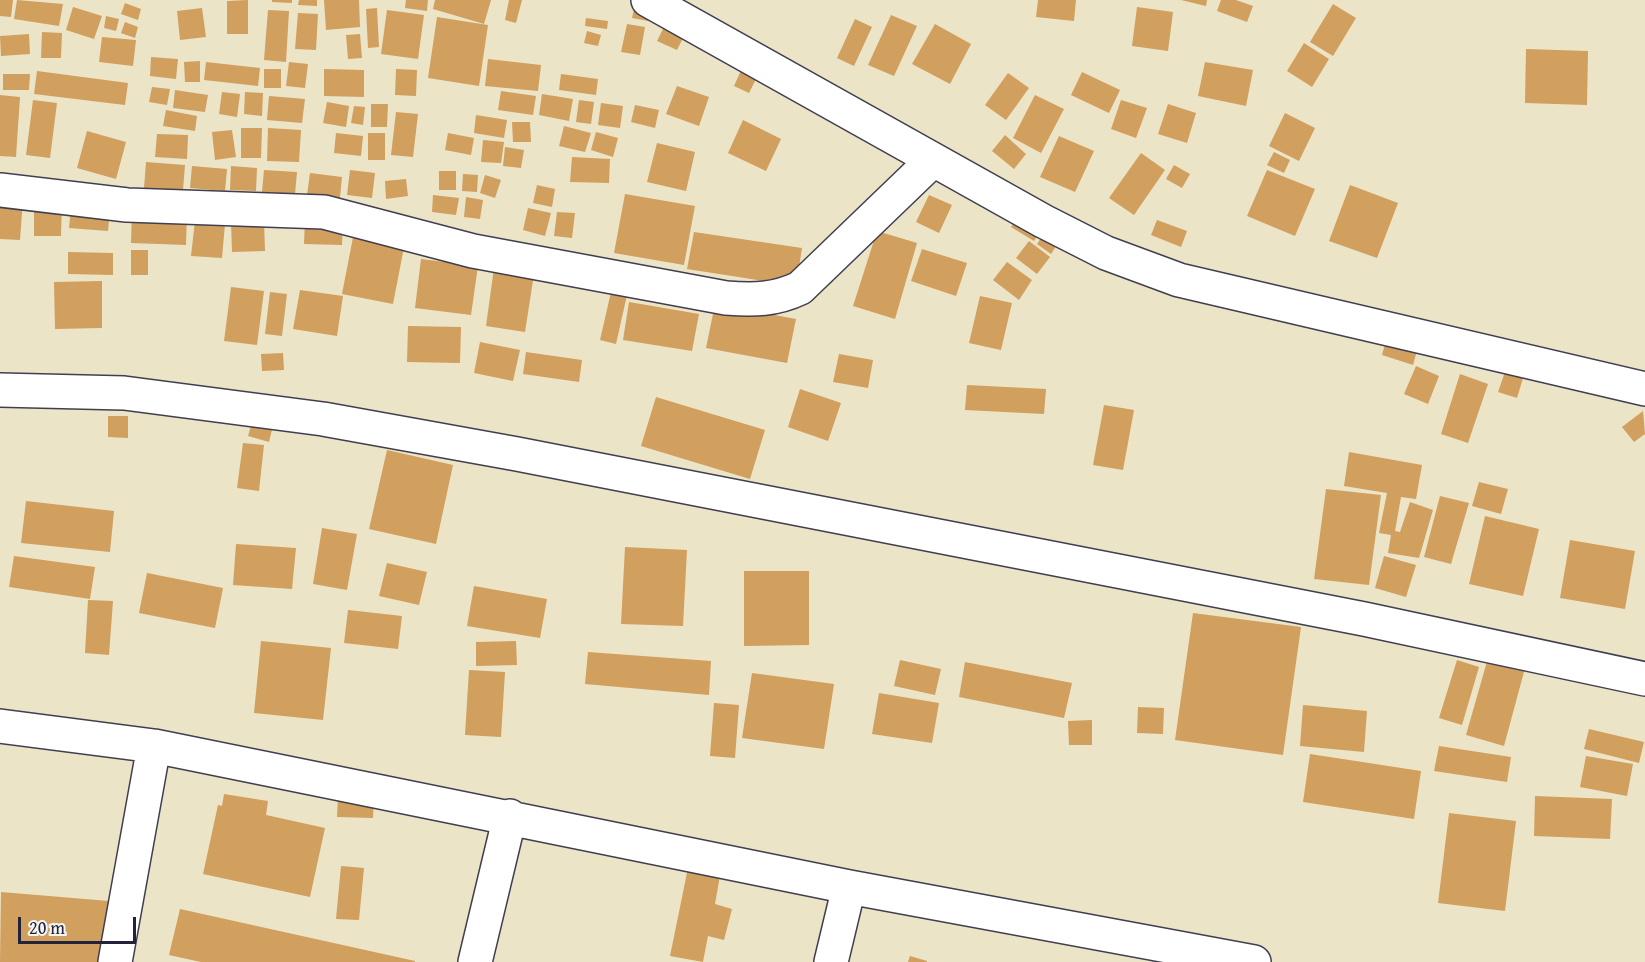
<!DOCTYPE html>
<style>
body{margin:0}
#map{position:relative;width:1645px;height:962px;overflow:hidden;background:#ece4c7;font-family:"Gentium Book Plus",serif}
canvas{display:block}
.scale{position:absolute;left:18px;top:917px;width:118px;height:27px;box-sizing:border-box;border:3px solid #22223b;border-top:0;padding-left:8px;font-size:18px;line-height:21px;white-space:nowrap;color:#22223b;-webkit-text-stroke:4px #f6f6f2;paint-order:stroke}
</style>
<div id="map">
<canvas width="1645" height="962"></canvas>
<div class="scale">20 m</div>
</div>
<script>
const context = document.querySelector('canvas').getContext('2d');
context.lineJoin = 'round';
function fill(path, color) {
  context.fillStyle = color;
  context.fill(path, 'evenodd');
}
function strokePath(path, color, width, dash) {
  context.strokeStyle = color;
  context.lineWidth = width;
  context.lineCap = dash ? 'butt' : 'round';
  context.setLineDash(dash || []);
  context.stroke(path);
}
const building = new Path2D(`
 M0 0H13L11 17 0 16Z
 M17 0 63 4 59 26 14 19Z
 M248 0V34H227V1Z
 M272 0H292V3L272 2Z
 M299 0H317V6L298 5Z
 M324 0H359L360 27 326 30Z
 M406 0H428L427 11 405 8Z
 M435 0H491L484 24 433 9Z
 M509 0H522L516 23 505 20Z
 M1038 0H1076L1074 21 1036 17Z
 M1181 0H1207L1206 6Z
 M1221 0H1236L1253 6 1247 22 1217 11Z
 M636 1 651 4 648 21 632 18Z
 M125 3 141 9 138 20 121 14Z
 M1333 4 1356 18 1333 56 1310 42Z
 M73 7 102 16 94 39 66 30Z
 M1137 7 1173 12 1168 51 1132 46Z
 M202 8 206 37 180 40 177 11Z
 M377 8 379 47 368 48 366 9Z
 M268 10 289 11 286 62 264 60Z
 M387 10 424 15 418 59 381 54Z
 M298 13 318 14 316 50 295 49Z
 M670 15 690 24 677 50 657 41Z
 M891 15 917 26 894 76 868 65Z
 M106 16 119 19 116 31 104 28Z
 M437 17 488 25 479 86 428 78Z
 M586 18 608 21 607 29 585 26Z
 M855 19 872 27 854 66 837 58Z
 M125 22 138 27 135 38 121 33Z
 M627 24 645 27 640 55 621 52Z
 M935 24 971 44 950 84 912 64Z
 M587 31 601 35 598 46 584 43Z
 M42 32 62 33 61 58H41Z
 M29 34 30 54 1 56 0 36Z
 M360 34 362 58 348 59 346 35Z
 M102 37 136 40 133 66 99 62Z
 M1304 43 1329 59 1312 87 1287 71Z
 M1526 49 1588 51 1587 105 1525 103Z
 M151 57 178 59 176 79 150 76Z
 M488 59 541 65 538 91 485 86Z
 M200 61V82H185L184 62Z
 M206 62 260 68 258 86 204 80Z
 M289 62 308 64 305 88 286 86Z
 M1205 62 1253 70 1246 106 1198 96Z
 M743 66 759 73 749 93 734 86Z
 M264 69H281V88H264Z
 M324 69 364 70V97L324 96Z
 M396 69 417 70 416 96 395 95Z
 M37 71 128 83 125 105 34 94Z
 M1082 72 1120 90 1109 113 1071 95Z
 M1008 73 1029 88 1006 120 985 105Z
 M3 74H30L29 90H3Z
 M561 74 598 79 596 95 559 90Z
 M677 86 709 97 699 126 666 114Z
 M152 87 170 89 167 105 149 102Z
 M175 90 208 95 205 112 173 108Z
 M501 91 536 96 533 115 498 110Z
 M222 92 240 94 237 117 219 114Z
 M245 92 263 93 262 116 244 114Z
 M542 94 573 99 569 121 539 115Z
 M0 95 20 97 16 157 0 156Z
 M1035 95 1064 109 1041 153 1013 138Z
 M269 96 305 99 302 123 267 120Z
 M33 100 57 103 50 158 26 155Z
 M579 100 594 102 591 124 576 122Z
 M1121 100 1147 108 1136 138 1111 129Z
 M327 102 349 106 346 127 323 123Z
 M601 103 623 106 620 128 598 125Z
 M371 104H388L387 127H371Z
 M1168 104 1196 113 1187 143 1158 134Z
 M635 105 659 110 655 128 631 122Z
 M354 106 365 107 363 125 351 123Z
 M166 110 197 116 195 131 163 126Z
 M396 112 418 114 413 157 391 155Z
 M1285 113 1315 128 1299 161 1269 146Z
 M476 115 507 120 504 138 474 133Z
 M743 120 781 139 766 171 728 153Z
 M512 122H530L531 142H513Z
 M564 126 591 133 585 152 559 146Z
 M241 128H262L261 158H241Z
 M268 128 301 130 299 162 267 161Z
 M232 130 236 157 215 160 212 132Z
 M87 131 126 142 116 179 77 168Z
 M596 132 618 138 613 157 591 150Z
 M336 133 363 136 361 156 334 153Z
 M368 133H385V160H368Z
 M448 133 474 138 471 155 445 150Z
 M157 134 188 135 187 159 155 157Z
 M1005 135 1026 154 1014 169 992 151Z
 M1059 136 1094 151 1075 192 1040 177Z
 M483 140 504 142 501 163 481 162Z
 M657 143 695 152 686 191 647 182Z
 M505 147 524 150 521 168 503 166Z
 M1274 152 1290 160 1284 173 1267 165Z
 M1141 153 1165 170 1134 215 1109 198Z
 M572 157 610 159 609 183 570 182Z
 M146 162 185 165 183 190 144 188Z
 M1174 165 1190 174 1182 188 1166 179Z
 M192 166 227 169 225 191 190 188Z
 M231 166 257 168 256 191 230 190Z
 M264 170 297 172 295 194 262 192Z
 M350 170 375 173 372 198 347 195Z
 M1267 170 1315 189 1295 236 1247 216Z
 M439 171H456V190H439Z
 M310 173 342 177 340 198 307 195Z
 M463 174 478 175 477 192 462 191Z
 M485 175 501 180 495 198 480 193Z
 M406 179 408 196 386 199 385 181Z
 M537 185 555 189 552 207 533 203Z
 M1350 185 1398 203 1377 258 1329 241Z
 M625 194 695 206 684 265 614 253Z
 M433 195 459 198 456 215 432 212Z
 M929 195 952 205 939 233 916 222Z
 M466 197 483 200 480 219 464 217Z
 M0 198 23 199 20 240 0 239Z
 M34 201 62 202 61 236H34Z
 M71 207 110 210 108 231 69 228Z
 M528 208 551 213 545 236 523 230Z
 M132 210 187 212 186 245 131 243Z
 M1021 211 1044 226 1034 241 1011 227Z
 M557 212 575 213 572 238 554 236Z
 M305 219 343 220 342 245 304 244Z
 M1157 220 1187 231 1181 247 1151 235Z
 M195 221 225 224 222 258 191 256Z
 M264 221 265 251 232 252 231 222Z
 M1049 226 1063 235 1051 254 1037 244Z
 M355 227 406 237 393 304 342 294Z
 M877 231 917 243 895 319 853 306Z
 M694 232 802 248 796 286 687 269Z
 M1029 241 1050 257 1037 274 1016 258Z
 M922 249 967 263 956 296 911 281Z
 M131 250H148V275H131Z
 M68 252 113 253V275L68 274Z
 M421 259 478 266 471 315 415 308Z
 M1007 262 1032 280 1019 300 993 280Z
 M494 268 534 274 525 332 486 326Z
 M102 281V328L55 329 54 282Z
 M231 287 264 291 257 345 224 341Z
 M300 290 343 296 337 336 293 329Z
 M270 292 287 294 282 336 265 334Z
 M611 292 627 295 616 344 600 340Z
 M980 296 1012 303 1001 350 969 343Z
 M629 302 699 314 692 351 623 340Z
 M715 304 796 319 787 363 706 348Z
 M408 326 461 327 460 363 407 362Z
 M1387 337 1418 347 1413 365 1382 355Z
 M480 342 520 350 513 381 474 373Z
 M526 352 582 360 579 382 523 374Z
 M283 353 284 370 262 371 261 354Z
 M839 354 873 360 868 388 833 382Z
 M1416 366 1439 376 1428 404 1404 394Z
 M1505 372 1523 378 1517 398 1498 392Z
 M1460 374 1488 384 1468 443 1441 434Z
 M967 385 1046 389 1044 414 965 410Z
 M800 389 841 403 828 441 788 427Z
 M656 397 765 430 750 479 641 446Z
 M1104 405 1134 410 1123 470 1093 465Z
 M1643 411 1645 434 1634 442 1622 427Z
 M108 416H128V438L108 437Z
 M254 416 274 421 269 442 248 436Z
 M243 443 264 445 259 491 237 488Z
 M387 450 453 465 436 544 369 529Z
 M1349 452 1422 465 1416 499 1401 497 1395 531 1400 532 1410 502 1433 510 1419 558 1388 553 1391 535 1379 533 1387 493 1344 486Z
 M1479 482 1508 489 1501 514 1472 506Z
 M1326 489 1381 495 1369 585 1314 579Z
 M1440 496 1469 503 1451 564 1424 557Z
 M26 501 114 511 110 552 21 543Z
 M1485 516 1539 529 1523 596 1469 584Z
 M322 528 357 534 347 590 313 584Z
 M1570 540 1635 551 1625 609 1560 598Z
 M236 544 296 548 292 589 233 585Z
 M625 547 687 550 683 626 621 624Z
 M14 556 95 567 90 599 9 587Z
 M1384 556 1416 565 1406 597 1375 588Z
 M387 563 427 572 419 605 379 596Z
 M744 571H809V645L744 646Z
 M147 573 223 588 215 628 139 613Z
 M474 586 547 599 540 638 467 626Z
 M88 600 113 601 109 655 85 653Z
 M348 610 402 616 398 649 344 643Z
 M1193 613 1301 627 1283 755 1175 740Z
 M261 641 331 648 323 720 254 713Z
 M516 641 517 665 476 666V642Z
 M588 652 711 661 709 695 585 684Z
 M1488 658 1525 668 1504 746 1466 735Z
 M900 660 941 669 935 695 894 686Z
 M1457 660 1479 667 1462 725 1439 718Z
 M965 662 1072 683 1064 718 959 697Z
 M469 670 505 672 501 737 465 735Z
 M752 673 834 684 824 749 742 738Z
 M879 693 939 703 932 743 872 734Z
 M714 703 739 705 735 758 710 756Z
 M1303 705 1367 711 1364 752 1300 746Z
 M1138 707 1164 708 1163 734 1137 733Z
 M1092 720V745H1069L1068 721Z
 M1589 729 1644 742 1639 763 1584 749Z
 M1439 746 1511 757 1507 782 1434 771Z
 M1310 754 1421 771 1414 819 1303 802Z
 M1586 756 1633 764 1627 796 1580 787Z
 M224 794 268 801 266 815 325 828 310 897 203 874 218 805 222 806Z
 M1535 796 1612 799 1610 839 1534 836Z
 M338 797 374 799 373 818 337 817Z
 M1449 813 1516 821 1505 911 1438 903Z
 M689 863 721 870 715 904 732 909 724 940 708 936 703 962 670 956Z
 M341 866 364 868 359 920 336 919Z
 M1 892 109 901 103 962H0Z
 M180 909 415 961V962H201L169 955Z
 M910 956 927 961V962H908Z`);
const street = new Path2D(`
 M648 0 1043 221 1106 253 1179 280 1645 389
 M0 190 127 205 324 212 473 251 726 298C754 300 775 300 800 288L933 160
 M0 390 124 393 323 419 517 454 1364 619 1645 679
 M0 726 154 746 849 887 1254 962
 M115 962 154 746
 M475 962 510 816
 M831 962 849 887`);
fill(building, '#d19f5e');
strokePath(street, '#403f50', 36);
strokePath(street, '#fff', 33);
</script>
